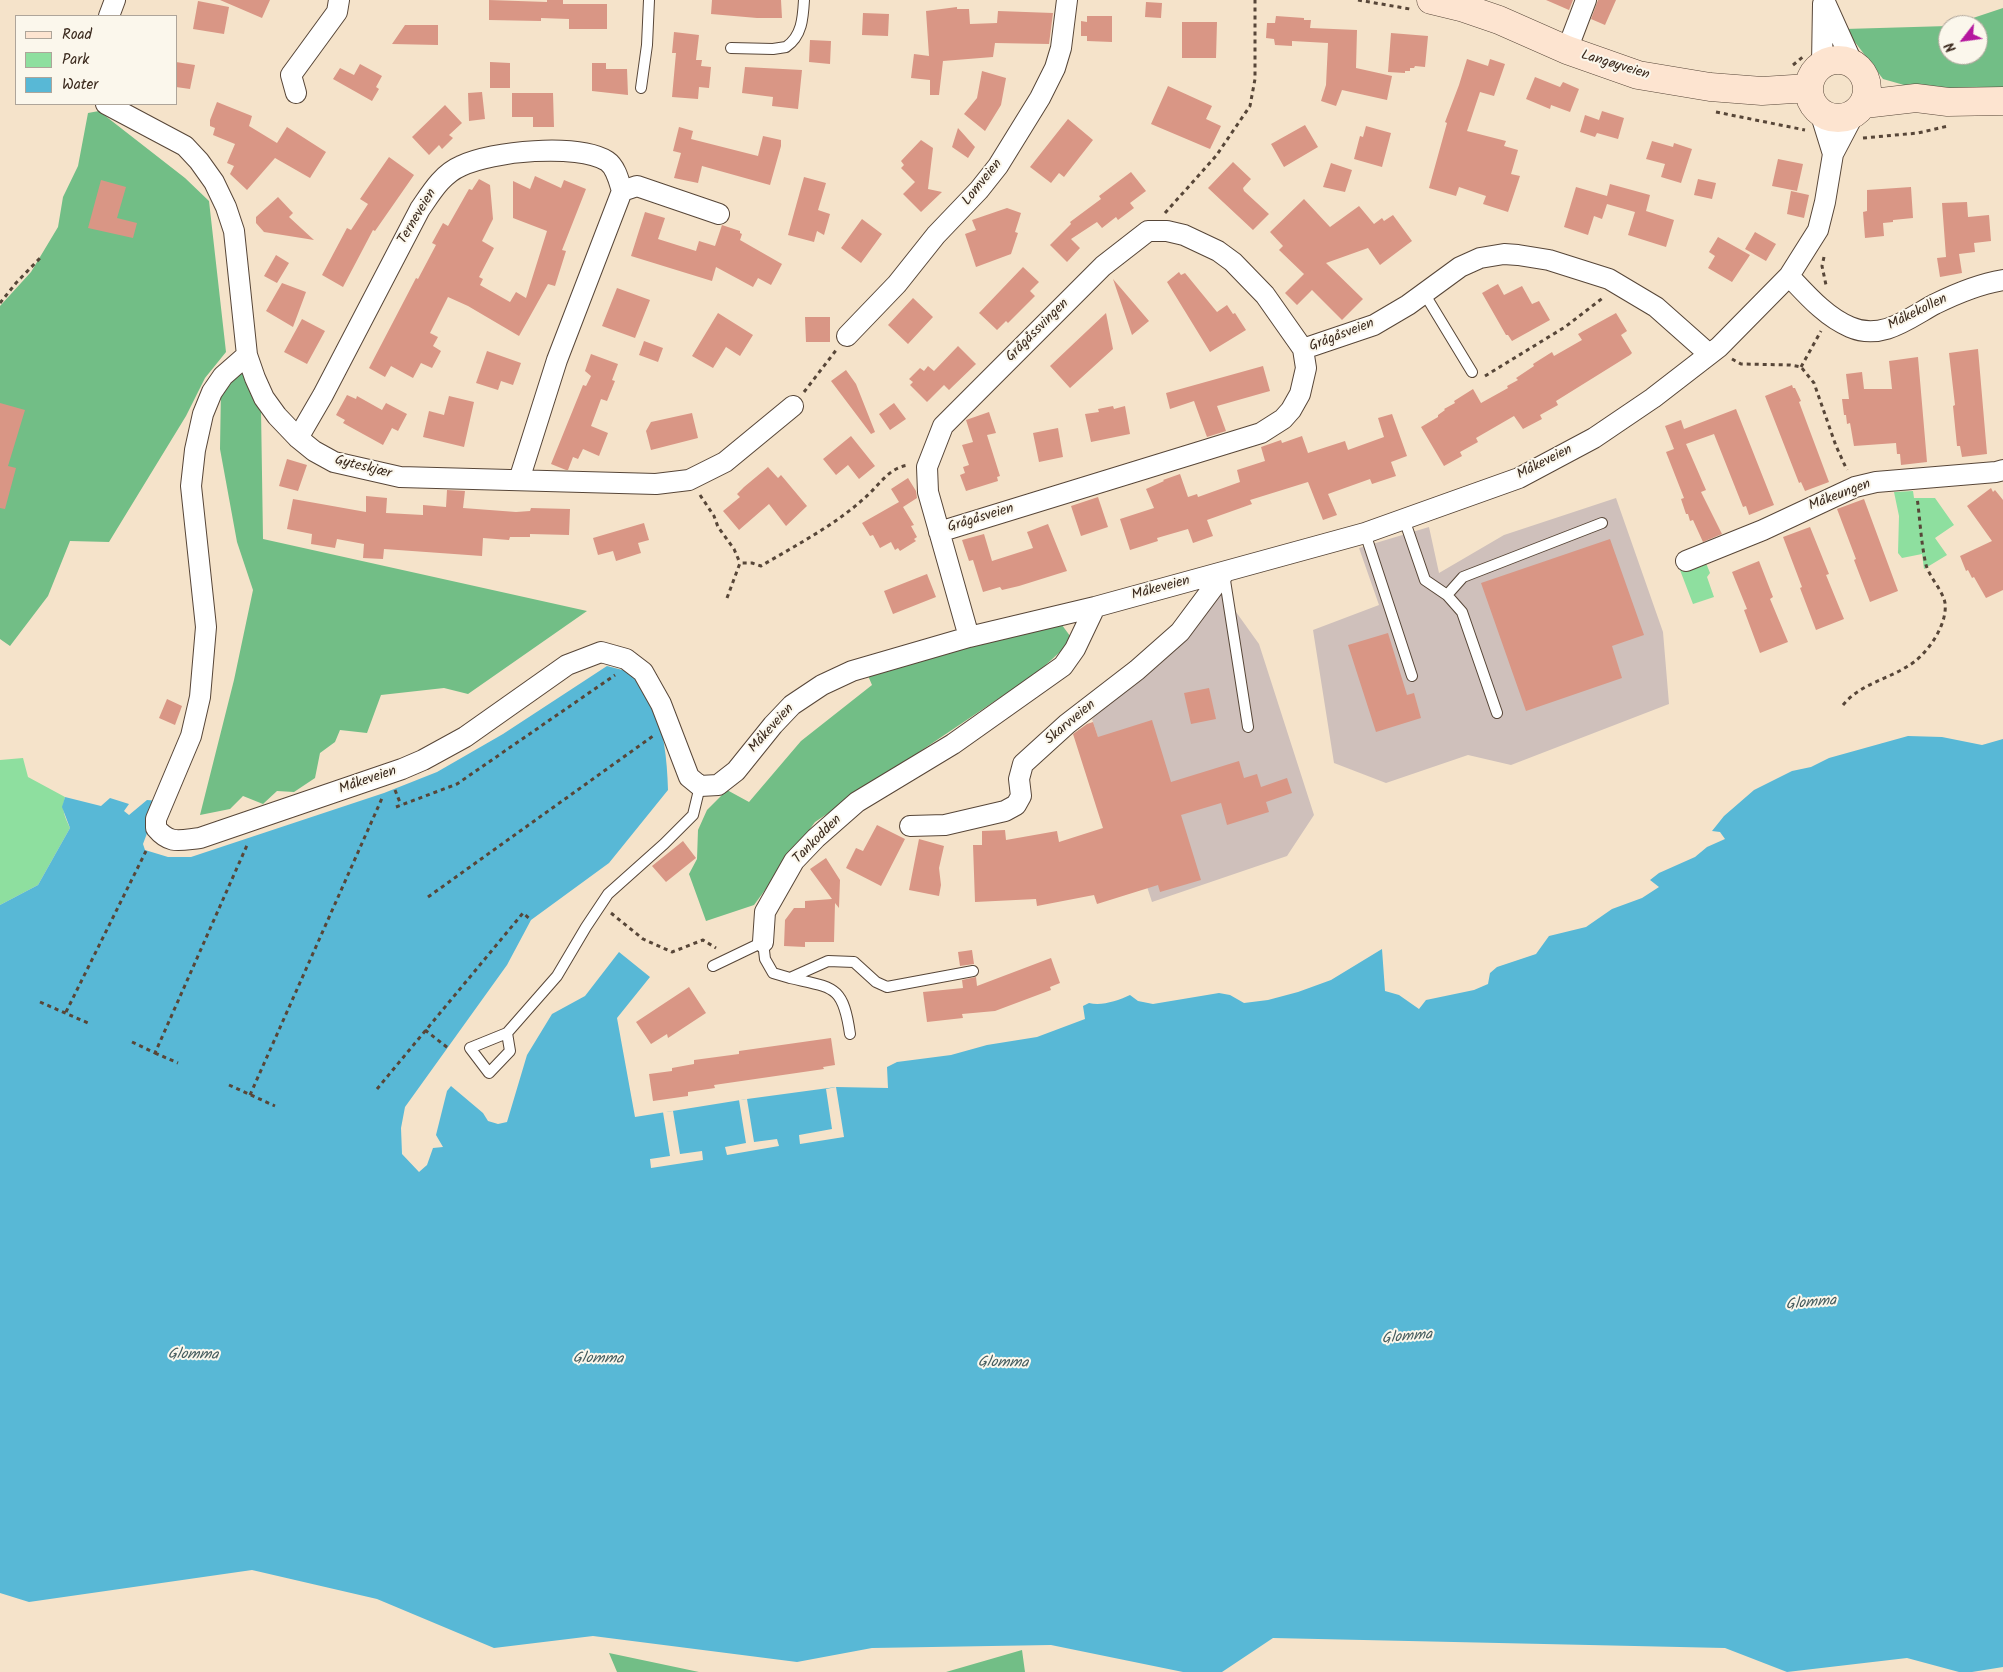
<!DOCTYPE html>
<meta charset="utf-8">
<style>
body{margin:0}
#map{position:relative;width:2003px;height:1672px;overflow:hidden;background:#f5e3ca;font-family:Kalam,sans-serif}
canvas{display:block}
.legend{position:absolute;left:15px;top:15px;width:162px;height:90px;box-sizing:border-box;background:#fbf7ec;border:1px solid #aea59a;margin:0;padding:6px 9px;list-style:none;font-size:15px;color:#3b2a1e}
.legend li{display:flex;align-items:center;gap:10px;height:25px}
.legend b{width:25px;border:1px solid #aea59a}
.north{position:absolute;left:1938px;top:15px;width:50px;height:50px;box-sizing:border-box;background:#fbf7ec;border:1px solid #aea59a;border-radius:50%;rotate:240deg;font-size:14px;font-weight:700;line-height:20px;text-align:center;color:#3b2a1e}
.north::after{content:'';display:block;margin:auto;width:18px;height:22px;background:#b5179e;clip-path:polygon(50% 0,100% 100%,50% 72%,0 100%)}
</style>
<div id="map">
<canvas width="2003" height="1672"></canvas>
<ul class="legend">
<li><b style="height:6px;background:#fde4d0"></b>Road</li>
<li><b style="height:14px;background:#8edf9f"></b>Park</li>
<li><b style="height:14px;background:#58b8d6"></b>Water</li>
</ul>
<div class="north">N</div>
</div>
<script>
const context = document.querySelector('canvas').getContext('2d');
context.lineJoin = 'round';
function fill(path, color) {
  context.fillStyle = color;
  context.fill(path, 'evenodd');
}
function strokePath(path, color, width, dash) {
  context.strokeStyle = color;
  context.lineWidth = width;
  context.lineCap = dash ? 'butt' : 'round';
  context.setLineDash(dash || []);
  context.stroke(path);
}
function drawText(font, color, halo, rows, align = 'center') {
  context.font = font + ' Kalam,sans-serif';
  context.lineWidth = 4;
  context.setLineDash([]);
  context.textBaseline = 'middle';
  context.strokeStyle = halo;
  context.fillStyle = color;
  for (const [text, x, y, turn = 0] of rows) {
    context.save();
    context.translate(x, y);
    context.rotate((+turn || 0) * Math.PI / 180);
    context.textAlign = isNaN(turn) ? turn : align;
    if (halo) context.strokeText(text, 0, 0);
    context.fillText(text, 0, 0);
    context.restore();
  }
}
const industrial = new Path2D(`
 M1616 498 1663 632 1669 704 1511 765 1468 755 1386 783 1334 763 1313 630 1379 605 1359 548 1429 527 1439 573 1504 535Z
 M1221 591 1259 644 1314 815 1287 856 1152 902 1092 719 1182 636Z`);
const green = new Path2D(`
 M1913 491 1914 498H1935L1954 525 1935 538 1947 555 1924 569 1922 554 1902 558 1898 553 1899 516 1894 492Z
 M1701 563H1706L1710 573 1707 577 1714 597 1693 604 1680 570Z
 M23 758 28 777 65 797C61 810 65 817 70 828L38 885 0 905V760Z`);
const forest = new Path2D(`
 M2003 8V93L1939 95 1883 79 1845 29 1948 26V55H1978V25H1952Z
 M99 111 185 178 209 201 226 352 205 378 186 416 109 542 70 541 48 596 10 646 0 639V306L31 272 58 227 63 197 78 166 88 113Z
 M237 371 249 377 261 409 263 539 587 611 468 694 444 688 381 695 367 733 340 730 335 742 320 753 315 778 294 792 277 791 263 804 243 796 230 809 200 815 234 680 253 590 237 542 220 449 221 388Z
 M1059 621 1073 640 1038 672 815 822 754 905 706 921 689 874 697 859 698 830 707 810 727 790 749 802 801 741 872 685 866 671Z
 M1022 1650 1025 1672H946Z
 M609 1653 699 1672H617Z`);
const water = new Path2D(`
 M607 666 634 673C640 682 647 690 651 699 664 728 667 759 668 790L609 863 531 920 507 965 405 1107 401 1128 402 1154 419 1172 427 1165 433 1148 443 1147 436 1135 447 1091 451 1086 483 1113 488 1121 498 1124 507 1122 527 1055 552 1014 585 996 619 952 650 977 617 1018 635 1117 747 1099 836 1087 888 1088 887 1067 897 1062 951 1055 987 1045 1037 1037 1085 1019 1083 1006 1089 1003C1102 1006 1117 1001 1130 995L1138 1001 1153 1004 1219 993 1230 995 1244 1003 1268 1000 1298 992 1331 980 1382 949 1385 991 1399 995 1419 1009 1426 1000 1474 990 1488 984 1490 973 1497 967 1536 954 1549 936 1586 927 1612 909 1642 898 1659 887 1650 880 1659 873 1695 857 1707 847 1725 839 1720 832 1712 831 1724 816 1754 790 1792 771 1811 767 1829 758 1908 736 1942 737 1982 745 2003 739V1667L1972 1672H1959L1907 1658 1787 1672 1725 1648 1273 1638 1222 1672H1183L1051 1645 872 1648 797 1662 593 1636 494 1648 377 1599 252 1570 29 1602 0 1593V905L38 885 70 828 62 807 65 797 101 806 110 798 129 804 124 811 129 815 147 800 159 801 143 844 145 850 168 857H191L384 793 437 772 503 734Z`);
const pier = new Path2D(`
 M836 1087 844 1137 800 1144 799 1135 832 1129 826 1089Z
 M747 1099 754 1142 777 1139 779 1146 727 1155 725 1147 746 1143 739 1100Z
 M673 1111 680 1154 702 1151 703 1160 651 1168 650 1159 670 1156 663 1112Z`);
const building = new Path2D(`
 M220 0H270L262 18Z
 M489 0 547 2V0H563V4H607V29H569V19L541 18V21L489 20Z
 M712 0H781L782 18H757L711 14Z
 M1546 0H1573L1569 10Z
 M1598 0H1616L1605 25 1591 19Z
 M198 1 229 7 224 34 193 29Z
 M1146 2 1162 3 1161 18 1145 17Z
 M957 7V9H969L970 24 997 23 998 11 1053 13 1049 44 995 43 993 57 943 61 939 95H930V80L911 78 914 54 929 56 926 11Z
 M863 13 889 14 888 36 862 35Z
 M1087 16H1112V42L1087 41V36H1081V21L1087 22Z
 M1276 16 1304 18V20H1311L1310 28 1357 30 1356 68 1392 76 1387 100 1342 90 1336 106 1321 101 1326 85 1328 43 1292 41V46L1275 45 1274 39 1266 38 1267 23H1275Z
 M1182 22H1217L1216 58H1182Z
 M405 25H438V45L392 44Z
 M674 32 699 35 696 60H702L701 66 711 67 709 88 699 87 698 99 672 97 676 53H672Z
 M1391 33 1428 36 1425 67 1415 66 1414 68H1410V71H1405V73L1388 72Z
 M810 40 831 41 830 64 809 62Z
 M1467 59 1488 66 1490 59 1505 64 1494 96 1480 92 1467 131 1506 141 1504 146 1518 150 1511 174 1520 176 1508 212 1483 204 1486 196 1459 187 1456 196 1429 188 1447 123 1445 122 1459 85Z
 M176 62 195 65 190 89 176 87Z
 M490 62 510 63V88H490Z
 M592 63H606V69H627L628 95 592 91Z
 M360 64 382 76 376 87 379 89 372 101 333 79 340 68 354 75Z
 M745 67 802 70 798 109 772 106 773 97 742 93Z
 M982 71 1006 78 1001 105 985 131 964 114 977 98Z
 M1535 77 1560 87 1563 82 1579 89 1570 112 1551 105 1550 109 1526 99Z
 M1168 86 1212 106 1206 119 1221 126 1210 149 1151 124Z
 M482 92 485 119 469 121 468 93Z
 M512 93H553L554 127H533V117H512Z
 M217 102 252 116 249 126 277 143 287 127 326 152 310 178 275 158 247 190 230 174 234 166 227 163 235 144 213 135 215 128 210 126V120Z
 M445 105 462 123 449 135 453 138 442 149 439 145 429 155 412 137Z
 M1602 111 1624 118 1618 139 1597 133 1595 137 1580 132 1585 115 1599 120Z
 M1068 119 1093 140 1064 177 1059 173 1051 183 1030 167Z
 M1305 125 1318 147 1284 167 1271 144Z
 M1366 126 1391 133 1382 167 1354 159 1360 136 1363 137Z
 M679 127 693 131 691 139 758 156 763 136 781 140V146L770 185 702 166 698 183 674 178 681 153 673 151Z
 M958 128 975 147 968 158 952 147Z
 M921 140 933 148 928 189 942 192 921 212 903 194 915 182 901 168 904 165 901 161Z
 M1652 141 1673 147 1674 143 1692 149 1681 183 1661 177 1665 164 1646 159Z
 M389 157 414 175 375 231 373 230 343 287 322 275 347 228 351 230 368 204 360 199Z
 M1778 159 1803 164 1797 191 1772 186Z
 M1233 162 1251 179 1243 188 1244 191 1269 214 1253 230 1208 188Z
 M1331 163 1352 170 1345 192 1323 187Z
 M1131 172 1146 191 1130 203 1134 208 1118 220 1116 217 1102 228 1097 222 1071 239 1080 248 1067 262 1050 245 1071 224 1070 222 1101 199 1099 196Z
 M535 176 561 188 564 180 586 189 562 250 566 251 555 286 548 284 519 336 468 306 448 297 430 333 438 337 433 346 441 351 432 368 421 363 413 378 391 366 385 377 369 368 416 278 418 279 436 245 432 243 443 223 448 226 469 189 472 190 479 179 490 185 493 219 482 241 494 248 479 277 483 279 480 285 510 302 516 292 526 298 547 231 513 218V181L530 189Z
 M804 177 826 183 818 210 830 214 824 235 817 231 814 242 788 235Z
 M1698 179 1716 183 1712 199 1694 195Z
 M101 180 126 187 117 218 137 223 133 238 88 228Z
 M1610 184 1650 195 1646 211 1674 220 1666 247 1628 235 1635 212 1607 204 1602 219 1594 216 1588 235 1564 227 1576 187 1607 196Z
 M1911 187 1913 218 1893 220V222L1883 223 1884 236 1865 238 1863 212 1867 211V190Z
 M1791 191 1809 195 1804 218 1787 214Z
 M278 197 293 213 289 217 314 240 264 232 256 223V217Z
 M1304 199 1330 227 1359 206 1374 224 1382 218 1384 221 1393 215 1412 241 1380 265 1368 248 1326 263 1363 299 1342 320 1312 290 1297 305 1285 293 1304 274 1279 250 1283 246 1270 232Z
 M1967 202 1968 217 1989 215 1991 241 1974 243 1975 252 1959 254 1962 273 1940 277 1937 258 1946 257 1942 203Z
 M1007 208 1021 213 1015 232 1018 233 1011 254 976 267 965 234 976 230 972 220Z
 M645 212 665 218 658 239 696 251 699 241 715 246 722 225 740 231V233L742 234 740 240 782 264 771 285 758 278 753 287 716 267 712 281 631 256Z
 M862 219 882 234 861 263 841 248Z
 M1755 232 1776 244 1766 261 1745 249Z
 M1718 237 1750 255 1732 282 1708 268 1715 256 1709 252Z
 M276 255 289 263 277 283 264 276Z
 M1023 267 1039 282 1030 291 1035 296 1008 323 1006 321 997 330 979 313Z
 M1179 272 1181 275 1185 273 1217 312 1227 305 1233 314 1235 313 1246 330 1210 352 1167 282Z
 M1113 279 1149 321 1132 335Z
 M282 283 306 292 293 327 266 311Z
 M1498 284 1504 295 1522 286 1532 304 1539 301 1550 320 1512 341 1508 335H1506L1482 293Z
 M617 288 650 300 635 338 602 326Z
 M913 298 933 317 908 344 888 325Z
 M718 313 753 335 740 356 726 347 713 368 692 356Z
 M1106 313 1113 349 1070 388 1050 366Z
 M1616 313 1627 331 1621 335 1632 353 1630 355 1556 401 1558 405 1540 415 1542 419 1523 429 1514 416 1476 438 1478 442 1460 452 1462 456 1444 466 1421 427 1438 417V415L1445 410 1444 409 1455 403 1454 401 1473 389 1481 403 1508 388 1507 386 1518 380 1516 378 1534 366 1533 364 1552 352 1554 356 1582 340 1578 334Z
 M805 317H830V342H806Z
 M302 319 325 331 307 364 284 352Z
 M644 341 663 348 658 362 639 355Z
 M958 346 976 364 949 390 944 385 927 402 910 385 913 382 909 379 920 368 924 371 928 366 934 371Z
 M1978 349 1987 454 1962 457 1960 446H1957L1953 406 1955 405 1949 353Z
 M487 351 521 363 513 385 501 381 498 390 476 383Z
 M591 354 618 364 612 380 615 381 607 401 601 399 591 426 608 433 599 456 583 449 578 459 573 457 568 470H566L551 464 583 385 586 386 591 376 585 371Z
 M1918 357 1927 462 1901 465 1900 454H1897L1896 443 1854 446 1850 423 1847 424 1846 415H1844L1842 399H1849L1846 374 1862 372 1864 389H1892L1889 361Z
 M1263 366 1270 391 1217 406 1226 431 1207 437 1194 401 1170 409 1166 393Z
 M846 370 856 384 875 432 871 434 831 381Z
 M1792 385 1793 388H1795L1801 401 1799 402 1829 482 1805 491 1801 482 1799 483 1765 396Z
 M347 395 356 399 357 396 382 410 386 403 407 414 398 431 392 428 383 445 343 423 345 420 336 415Z
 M449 396 474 402 464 447 423 437 429 411 444 415Z
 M0 403 25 410 8 466 16 468 5 509 0 508Z
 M894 403 906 419 890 430 879 414Z
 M1113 406 1114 409 1125 406 1130 434 1091 442 1085 414 1099 412 1098 409Z
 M1736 409 1774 505 1749 515 1746 506 1743 507 1714 434 1686 444 1706 490 1701 492 1722 534 1703 542 1693 520 1690 521 1688 514H1686L1681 499 1684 498 1666 452 1674 449 1665 426 1681 420 1684 429Z
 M989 412 996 433 987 435 1000 476 997 477 998 481 966 491 960 475 965 473 963 467 969 465 962 445 973 442 966 420Z
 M692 413 698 438 651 450 646 431 651 422Z
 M1392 414 1407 456 1391 462 1396 476 1372 484 1370 479 1328 494 1337 515 1323 520 1308 482 1250 500 1252 504 1207 520 1213 536 1193 543 1188 529 1157 538 1158 541 1130 550 1120 519 1154 508 1146 489 1164 481 1163 480 1180 474 1188 497 1197 494 1198 497 1240 482 1237 470 1265 461 1261 447 1281 440 1282 443 1302 436 1308 453 1345 441 1348 450 1384 437 1378 418Z
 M1058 428 1063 457 1039 462 1033 433Z
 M851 436 875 466 859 479 848 465 836 475 823 459Z
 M287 459 307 465 298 491 279 486Z
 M768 467 778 478 781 475 807 506 786 526 769 504 739 530 723 511 740 497 737 494 744 487Z
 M908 478 916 491 917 498 903 507 914 525 911 526 917 537 914 539 916 541 900 551 898 548 895 550 891 542 880 548 873 535 870 536 862 523 899 502 891 489Z
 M1991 488 1993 492 1995 490 2003 500V590L1986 598 1974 577 1972 578 1968 570 1966 571 1960 556 1992 541 1967 506Z
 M447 490 465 491 463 508 516 512 530 511 531 508 570 509 569 535 530 534V537H510L509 540 483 538 482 556 384 549 383 559 363 558 364 544 337 539 335 548 311 544 312 534 287 529 293 499 366 512V496L387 498 386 513 423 515V505L446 507Z
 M1098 497 1108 527 1081 536 1071 506Z
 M1864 499 1898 591 1870 602 1854 560 1856 559 1837 509Z
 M644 523 649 540 638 543 641 553 616 561 613 551 598 555 593 538Z
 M1048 524 1067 571 1019 586 1002 590 1000 587 983 592 973 560 969 561 962 540 984 534 992 561 1033 548 1027 532Z
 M1810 527 1829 574 1826 575 1844 619 1816 630 1800 588 1802 587 1783 537Z
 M1610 539 1644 635 1612 646 1622 678 1526 711 1481 583Z
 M1759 561 1773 597 1770 599 1788 642 1760 653 1744 610 1747 609 1732 572Z
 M927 574 936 597 893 614 884 591Z
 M1388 633 1407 695 1414 693 1421 718 1376 732 1348 645Z
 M1209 688 1216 719 1191 724 1184 693Z
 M167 699 182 706 175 725 159 718Z
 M1152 720 1171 782 1239 761 1244 778 1257 774 1261 787 1287 778 1292 793 1266 802 1269 812 1227 825 1221 803 1181 815 1201 880 1160 892 1158 885 1097 904 1094 895 1037 906 1036 899 975 902 973 845H982V831L1005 830 1006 840 1057 831 1059 842 1103 828 1073 734 1087 724 1093 722 1098 737Z
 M877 825 905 839 881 886 846 868 856 848 863 851Z
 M919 839 944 846 939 868 941 885 939 896 909 890Z
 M683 841 696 858 666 882 652 866Z
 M826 858 840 880 839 908 835 903 834 942H805V947L784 946 785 920 794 908H805V901L832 899 810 869Z
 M972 950 974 964 960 966 958 952Z
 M1051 958 1060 983 1050 987 1051 990 995 1011 962 1014 963 1018 927 1022 923 992 963 988 962 980 976 977 977 986Z
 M689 987 706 1013 668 1038 667 1034 651 1044 636 1022Z
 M831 1038 835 1065 823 1067 824 1069 714 1085 715 1088 688 1092V1096L653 1101 649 1074 672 1071V1068L694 1064V1060L739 1054V1051Z`);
const path = new Path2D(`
 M1358 0 1410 9
 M1793 65 1804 56
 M1716 112 1805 130
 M1863 138 1918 133 1948 126
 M1165 213 1216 156 1250 106 1255 79V0
 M1824 257 1822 266 1826 285
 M0 303 16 283 41 257
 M1732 359 1741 364 1790 365 1801 367 1814 383 1836 446 1847 470
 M1801 367 1821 331
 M1485 376 1565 327 1604 297
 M804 392 837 349
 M700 495 714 516 718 527 734 549 740 563
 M727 598 740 563H752L761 566C798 544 839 523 870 493 882 481 891 467 909 465
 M1843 705C1860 684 1886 680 1908 666 1926 656 1948 625 1945 603 1943 591 1930 578 1926 565 1921 543 1920 519 1917 497
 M395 790 401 805
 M396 807 457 784 615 675
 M428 897 653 736
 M611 913 643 939 672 952 703 940 716 948
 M40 1002 88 1023
 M66 1012 146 851
 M425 1030 448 1048
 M132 1042 155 1053 248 843
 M155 1053 178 1063
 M229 1085 275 1106
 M377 1089 523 913 531 920
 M250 1095 383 796`);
const lane = new Path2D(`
 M731 48 773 49 786 47C802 36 803 18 804 0
 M641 88 647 45 649 0
 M1424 293 1472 372
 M1404 519 1425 580 1447 595 1462 612 1497 713
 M1365 533 1412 676
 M1224 574 1248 727
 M1447 595 1463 577 1602 523
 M713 966 763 942 765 959 773 973 790 978 828 961 854 962 876 982 887 987 973 971
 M790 978C834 988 843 985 850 1034
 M507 1033 510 1051 489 1073 470 1048 507 1033 557 976 586 927 608 894 664 844 693 815 700 786`);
const street = new Path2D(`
 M1824 0 1852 62
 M109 16 115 0
 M1567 50 1586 0
 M1822 64 1823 4
 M296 93 291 75 337 12 339 0
 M106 104 185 146 199 161 214 182 226 207 234 231 247 355 255 378 264 398 277 416 298 438 314 451 334 462 400 477 656 484 689 480 725 462 793 406
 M1820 112 1833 154
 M622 191 637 186 719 214
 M1789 276C1807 295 1826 317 1850 327 1882 341 1909 318 1935 304 1957 293 1979 284 2003 280
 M847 336 897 284 936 235 979 190 998 166 1040 98 1055 68 1061 48 1067 0
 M1303 349 1374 325 1408 305 1460 267 1480 258 1504 254 1518 255 1549 260 1609 279 1656 307 1709 354
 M247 355 223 376 212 392 203 414 195 450 191 486 206 627 200 697 191 736 156 819V828C170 845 180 840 200 838L402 769 423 760 465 737 567 665 601 652 626 659 643 672 661 704 689 777 700 786 718 785 736 771 773 725 792 705 822 685 852 671 969 637 1095 607 1365 533 1519 478 1594 438 1653 398 1719 347 1789 276 1818 230 1825 202 1833 154 1854 114
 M298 438 323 395 420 209C431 193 442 174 461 166 492 151 577 143 607 161 616 167 619 181 622 191L557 360 519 480
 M939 532 1261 433 1283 419 1291 410 1300 394 1306 368 1303 349 1265 295 1233 262 1218 251 1184 235 1167 231H1148L1103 266 943 426 927 467 928 492 969 637
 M1686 561 1763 530 1855 487 1876 482 1996 472 2003 470
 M910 826 945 825 1005 811 1016 805 1021 796 1019 779 1023 764 1067 724 1137 670 1180 632 1224 573
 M763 942 765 912 794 861 816 838 857 802 953 744 1063 666 1075 649 1095 607`);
const secondary = new Path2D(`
 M1431 0 1464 8 1499 20 1567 50 1638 75 1710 87 1762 91 1809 88
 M1809 89a29 29 0 1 1 58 0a29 29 0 1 1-58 0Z
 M1864 104 1916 98 1948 102 2003 101`);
const streetNames = [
 ["Langøyveien",1615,66,17],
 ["Lomveien",983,183,-51],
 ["Terneveien",418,217,-59],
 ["Måkekollen",1918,313,-26],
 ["Grågåssvingen",1038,331,-45],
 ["Grågåsveien",1342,336,-21],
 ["Måkeveien",1545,463,-27],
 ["Gyteskjær",363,468,14],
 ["Måkeungen",1840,496,-21],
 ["Grågåsveien",981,519,-17],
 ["Måkeveien",1161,589,-15],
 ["Skarvveien",1071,723,-40],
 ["Måkeveien",772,729,-48],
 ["Måkeveien",368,781,-19],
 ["Tankodden",818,840,-45]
];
const waterNames = [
 ["Glomma",1811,1304,-5],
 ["Glomma",1407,1338,-5],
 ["Glomma",193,1356,1],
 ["Glomma",598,1360,1],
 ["Glomma",1003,1364,1]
];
fill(industrial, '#cfc0bb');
fill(green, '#8edf9f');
fill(forest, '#72be86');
fill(water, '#58b8d6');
fill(pier, '#f5e3ca');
fill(building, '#d99685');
strokePath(lane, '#574638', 12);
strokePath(street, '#574638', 22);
strokePath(secondary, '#574638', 29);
strokePath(path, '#574638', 3, [4, 4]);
strokePath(lane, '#fff', 10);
strokePath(street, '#fff', 20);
strokePath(secondary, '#fde4d0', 28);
drawText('14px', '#3b2a1e', '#fbf7ec', streetNames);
drawText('italic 15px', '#455c5e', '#fbf7ec', waterNames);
</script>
